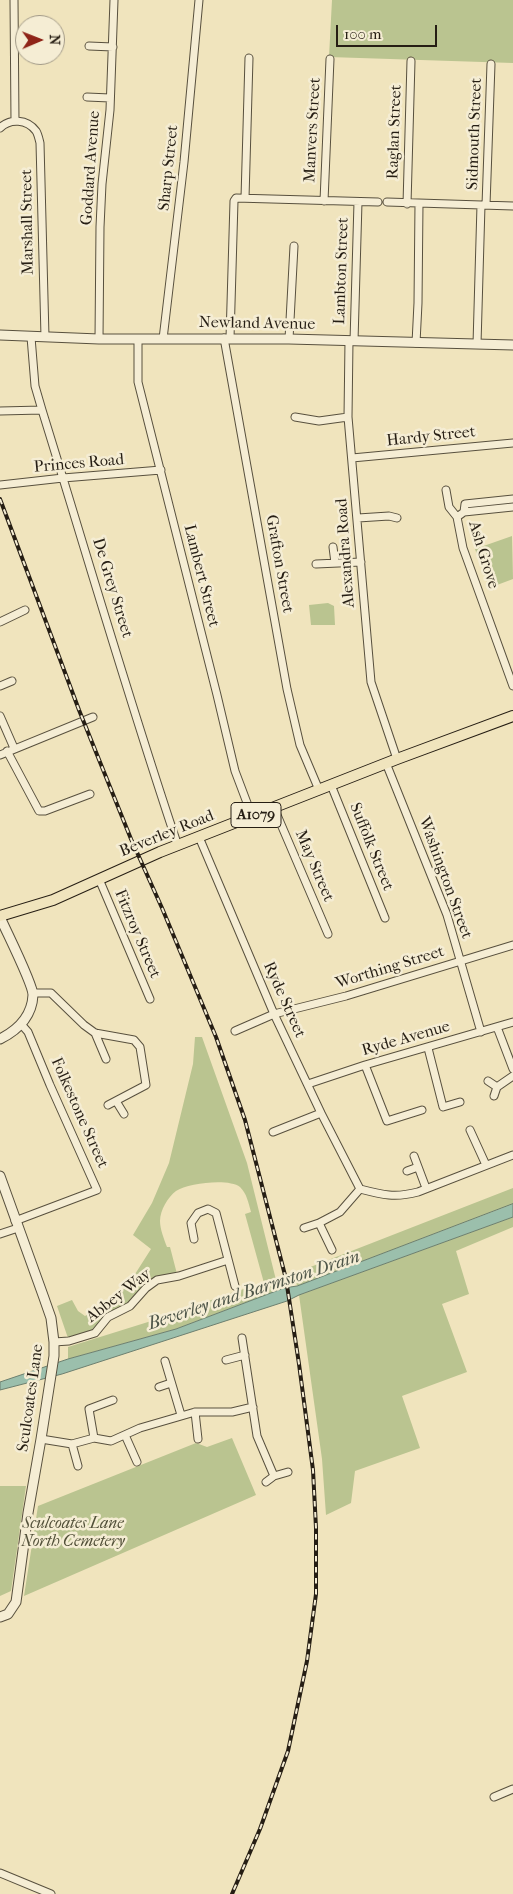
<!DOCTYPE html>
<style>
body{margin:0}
#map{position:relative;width:513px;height:1894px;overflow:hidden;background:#f0e4bd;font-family:"IM FELL French Canon",serif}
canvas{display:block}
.north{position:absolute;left:15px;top:15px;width:50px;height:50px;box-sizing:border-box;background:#f5edd4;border:1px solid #a29a87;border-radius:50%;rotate:89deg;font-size:14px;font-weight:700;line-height:20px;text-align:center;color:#261e14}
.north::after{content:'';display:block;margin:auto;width:18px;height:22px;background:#8f2418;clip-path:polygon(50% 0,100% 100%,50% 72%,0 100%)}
.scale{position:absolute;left:336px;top:25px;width:101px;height:22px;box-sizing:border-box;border:2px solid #261e14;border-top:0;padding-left:6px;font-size:15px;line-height:18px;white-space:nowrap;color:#261e14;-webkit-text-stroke:4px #f5edd4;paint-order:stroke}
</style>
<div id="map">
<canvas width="513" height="1894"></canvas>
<div class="north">N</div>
<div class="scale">100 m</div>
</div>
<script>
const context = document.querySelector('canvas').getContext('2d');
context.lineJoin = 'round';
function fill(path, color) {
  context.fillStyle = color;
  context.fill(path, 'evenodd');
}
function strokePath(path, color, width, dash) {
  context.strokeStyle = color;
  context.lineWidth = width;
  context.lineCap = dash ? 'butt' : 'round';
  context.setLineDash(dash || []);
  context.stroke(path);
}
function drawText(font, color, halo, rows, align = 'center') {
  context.font = font + ' "IM FELL French Canon",serif';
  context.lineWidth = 5;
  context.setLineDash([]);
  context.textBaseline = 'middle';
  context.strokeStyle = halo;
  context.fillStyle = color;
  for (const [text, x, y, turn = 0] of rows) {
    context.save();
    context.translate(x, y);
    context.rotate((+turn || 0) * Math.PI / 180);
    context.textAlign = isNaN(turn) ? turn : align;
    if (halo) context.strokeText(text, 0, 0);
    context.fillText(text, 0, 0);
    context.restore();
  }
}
const green = new Path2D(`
 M332 0H513V63L329 57Z
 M512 536 513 579 489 588 475 549Z
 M328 603 334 606 335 625H311L309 605Z
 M195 1037H202L247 1163 276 1280 284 1284V1288L176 1329 68 1359V1347L180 1312 227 1294 264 1283 245 1214 251 1212C248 1202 247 1194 240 1187 229 1178 188 1183 176 1191 168 1197 160 1210 160 1221 160 1229 164 1239 167 1247H170L177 1274 150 1281 135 1300 102 1327 69 1341 57 1306 72 1300 78 1311 85 1316 115 1298 130 1282 151 1249 133 1235 152 1203 169 1163 193 1064Z
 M513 1188V1204L297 1286 295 1273Z
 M513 1217V1227L456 1251 469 1294 442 1304 467 1372 402 1396 420 1448 355 1471 351 1503 326 1515 322 1459 299 1295Z
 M232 1438 256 1495 24 1596 38 1506 196 1443 207 1447Z
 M0 1486H26L11 1591 0 1596Z`);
const water = new Path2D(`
 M513 1204V1217L299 1295 287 1301 62 1374 0 1390V1382L68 1359 176 1329 284 1288 297 1286Z`);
const minor = new Path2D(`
 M14 0 15 121
 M89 46 113 47
 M87 97 110 98
 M0 128C10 118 27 119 36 131 38 134 39 139 40 143L45 337
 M245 198 249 58
 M324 201 330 59
 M387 202 513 206
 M407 204 411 61
 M486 205 491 64
 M31 337 35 386 42 410C87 555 129 701 178 846
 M224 338 287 689 300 745 319 790
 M230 338 234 201 236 198 378 202
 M99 339 100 227 102 184 110 110 114 0
 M138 339V382L217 695 235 771 252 816
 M163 339 184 162 199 0
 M289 339 294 246
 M349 341 348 417 371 682 397 759
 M354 341 358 202
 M416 343 418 303 419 204
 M477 344 481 205
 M0 411 42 410
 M295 417 319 421 348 417
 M352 458 513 443
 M0 485 63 478 161 470
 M446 490 449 507 457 517
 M513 507 464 512 457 517 463 548 513 686
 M464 512 465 504 513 499
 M358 518 389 516 397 518
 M333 547 335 563
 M316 564 361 562
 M0 622 25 610
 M0 686 12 681
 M0 716 14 748
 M7 751 39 811H45L90 794
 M0 755 93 717
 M386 763 447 915 481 1032
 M331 785 385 918
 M274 808 328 934
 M199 837 274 1014 321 1113 360 1189C383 1195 395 1198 418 1192L513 1155
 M99 879 150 999
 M33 993H51L84 1025 95 1033 134 1040 140 1047 146 1085 108 1105
 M497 1027 513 1069
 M235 1031 274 1014 346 996 513 945
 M95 1033 106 1059
 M428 1048 443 1107 460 1102
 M365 1065 387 1121 422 1110
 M488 1081 497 1087 494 1096
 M308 1084 365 1065 513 1022
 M497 1087 513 1076
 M116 1101 124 1114
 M470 1130 486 1165
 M273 1132 321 1113
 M414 1156 426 1188
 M407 1171 418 1167
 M15 1221 97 1190 50 1085 28 1032 21 1024
 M304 1228 319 1223
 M0 1234 18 1228
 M194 1239 191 1223 198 1213 208 1209 216 1213 235 1286
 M332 1250 319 1223 340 1212 360 1189
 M242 1338 257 1436 274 1476
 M54 1342 69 1341 95 1333 108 1317 130 1306 146 1288 157 1280 179 1276 228 1260
 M226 1360 245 1355
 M165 1361 181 1415
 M159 1387 171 1383
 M195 1412 198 1439
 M125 1435 137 1462
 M94 1438 111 1441 140 1428 195 1412H232L253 1407
 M41 1439 72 1444 94 1438 89 1409 113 1400
 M72 1444 78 1466
 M266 1482 274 1476 288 1472
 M494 1797 513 1789
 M0 1873 51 1894`);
const tertiary = new Path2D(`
 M0 335 99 339H289L513 345
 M0 917C6 931 33 984 33 995 32 1016 18 1030 0 1039
 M0 1176 44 1298 51 1318 54 1342V1356L41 1439 28 1513 16 1602 8 1614 0 1617`);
const primary = new Path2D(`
 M0 916 53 900 160 852 397 759 513 716`);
const rail = new Path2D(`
 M0 499 79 710 131 839 162 908 216 1037 245 1120 286 1279 299 1364 313 1470 316 1528V1594L307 1661 288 1751 260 1829 232 1894`);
const shields = [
 [256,815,50]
];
const shieldNames = [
 ["A1079",256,815]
];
const streetNames = [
 ["Manvers Street",313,130,-87],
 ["Raglan Street",395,132,-88],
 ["Sidmouth Street",475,134,-88],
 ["Goddard Avenue",91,168,-86],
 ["Sharp Street",169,168,-84],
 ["Marshall Street",28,222,-91],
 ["Lambton Street",342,271,-88],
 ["Newland Avenue",257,324,1],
 ["Hardy Street",431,437,-6],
 ["Princes Road",79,464,-5],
 ["Alexandra Road",346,553,-94],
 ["Ash Grove",483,555,73],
 ["Grafton Street",279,564,80],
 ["Lambert Street",201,576,76],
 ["De Grey Street",112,588,73],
 ["Beverley Road",167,834,-22],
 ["Suffolk Street",371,847,68],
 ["May Street",314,866,67],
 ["Washington Street",445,878,70],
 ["Fitzroy Street",137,934,67],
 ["Worthing Street",390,968,-17],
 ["Ryde Street",284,1000,66],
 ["Ryde Avenue",406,1039,-16],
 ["Folkestone Street",79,1113,66],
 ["Abbey Way",119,1296,-38],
 ["Sculcoates Lane",31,1398,-82]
];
const parkNames = [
 ["Sculcoates Lane",73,1524],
 ["North Cemetery",73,1542]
];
const waterNames = [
 ["Beverley and Barmston Drain",254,1291,-18]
];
fill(green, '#bac490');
fill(water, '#9bbfac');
strokePath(water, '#6c7f6f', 1);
strokePath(minor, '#58503e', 9);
strokePath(tertiary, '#58503e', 11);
strokePath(primary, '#261e14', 12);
strokePath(minor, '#f5edd4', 7);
strokePath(tertiary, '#f5edd4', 9);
strokePath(primary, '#f0e4bd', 10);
strokePath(rail, '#261e14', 4);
strokePath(rail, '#f5edd4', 2, [5.5]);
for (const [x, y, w] of shields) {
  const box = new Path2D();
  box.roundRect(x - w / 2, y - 12.5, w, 25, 4);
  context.fillStyle = '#f5edd4';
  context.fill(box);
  strokePath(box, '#261e14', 1);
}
drawText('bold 15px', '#261e14', null, shieldNames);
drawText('16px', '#261e14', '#f5edd4', streetNames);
drawText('italic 16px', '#525039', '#f5edd4', parkNames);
drawText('italic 18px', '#4f5649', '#f5edd4', waterNames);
</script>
